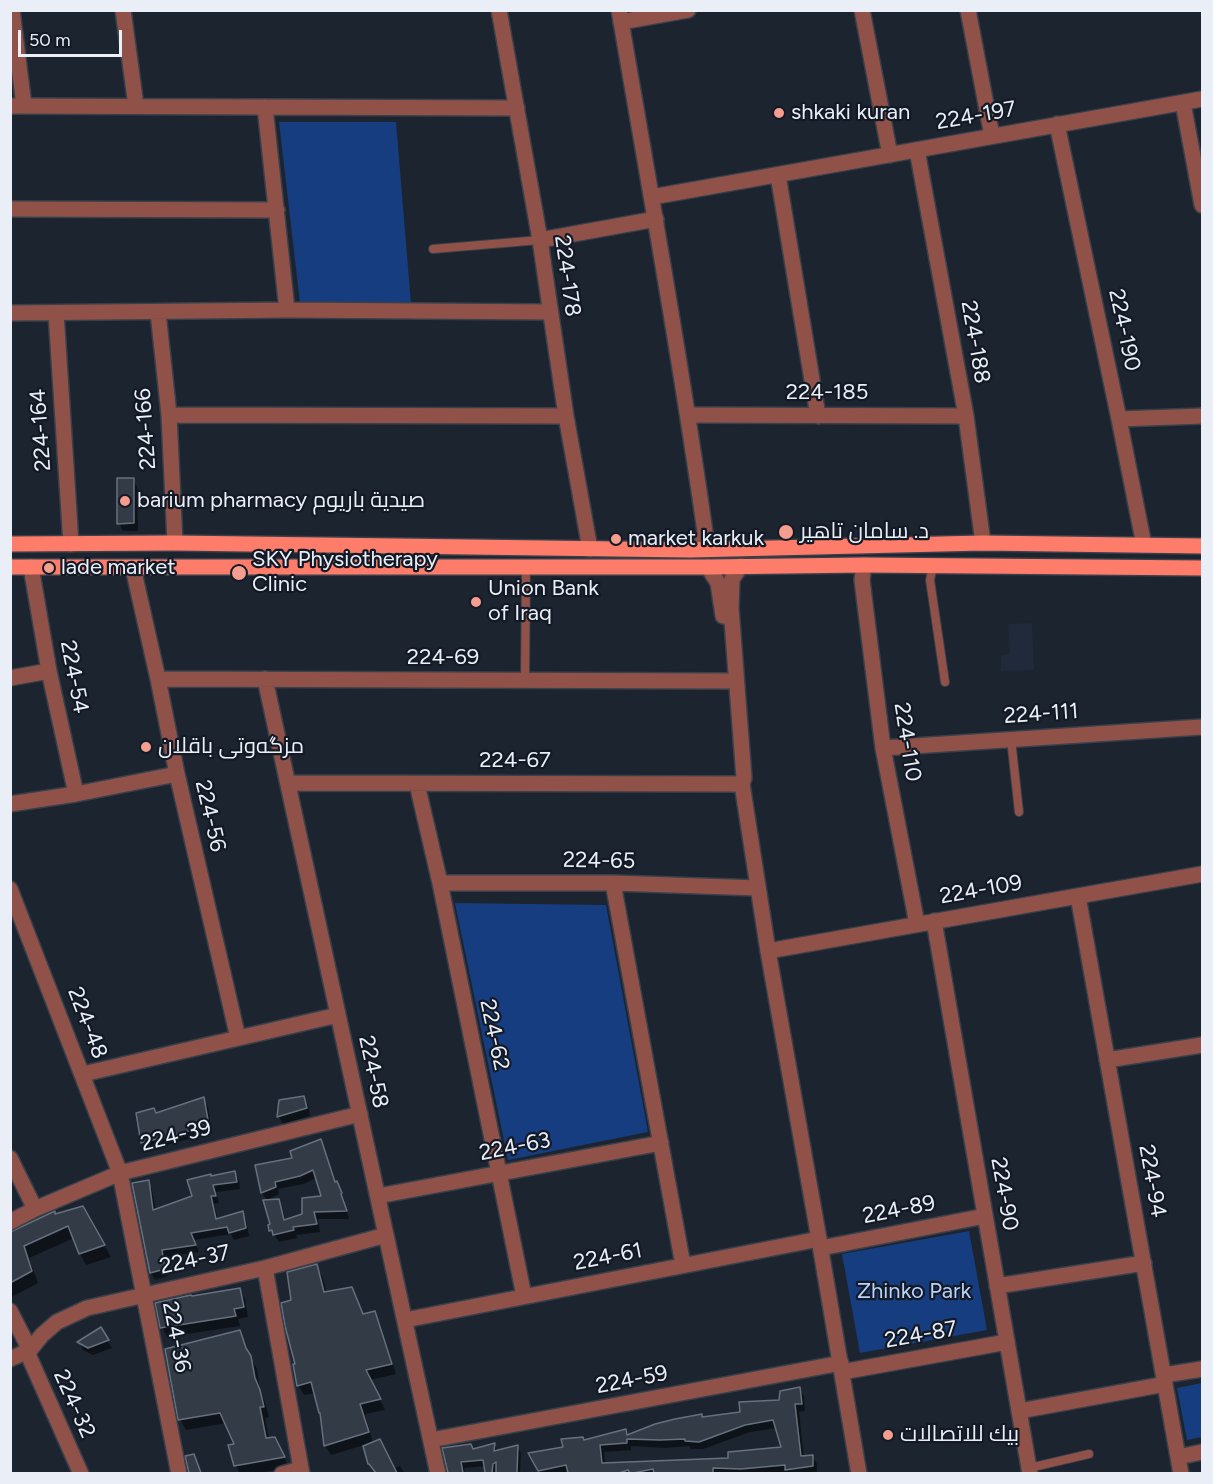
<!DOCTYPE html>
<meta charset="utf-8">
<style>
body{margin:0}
#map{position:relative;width:1213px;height:1484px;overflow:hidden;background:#1c242f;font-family:Figtree,sans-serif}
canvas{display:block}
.frame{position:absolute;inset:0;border:12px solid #e9eef7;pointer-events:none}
.scale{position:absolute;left:18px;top:30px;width:104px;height:27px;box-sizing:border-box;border:3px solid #e9eef7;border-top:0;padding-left:8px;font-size:18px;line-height:21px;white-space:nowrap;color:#e9eef7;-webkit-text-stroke:4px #131a25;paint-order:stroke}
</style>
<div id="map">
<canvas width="1213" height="1484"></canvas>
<div class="frame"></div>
<div class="scale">50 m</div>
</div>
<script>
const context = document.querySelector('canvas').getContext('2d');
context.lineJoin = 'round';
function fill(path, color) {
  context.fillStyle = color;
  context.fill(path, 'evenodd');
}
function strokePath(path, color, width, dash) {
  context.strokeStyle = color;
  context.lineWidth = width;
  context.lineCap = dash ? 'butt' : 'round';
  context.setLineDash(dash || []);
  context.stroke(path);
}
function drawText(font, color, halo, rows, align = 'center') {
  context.font = font + ' Figtree,Cairo,sans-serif';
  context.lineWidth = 4.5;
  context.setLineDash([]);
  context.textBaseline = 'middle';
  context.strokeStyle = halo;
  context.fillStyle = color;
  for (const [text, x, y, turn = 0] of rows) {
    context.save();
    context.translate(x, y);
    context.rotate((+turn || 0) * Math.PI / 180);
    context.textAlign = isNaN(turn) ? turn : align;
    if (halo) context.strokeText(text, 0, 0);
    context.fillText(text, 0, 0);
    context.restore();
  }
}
const built = new Path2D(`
 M1032 623 1034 670 1001 671V655L1010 654 1008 624Z`);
const green = new Path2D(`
 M279 122H396L411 304 300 303Z
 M455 903 606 905 648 1132 508 1160Z
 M969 1231 987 1330 860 1353 842 1254Z
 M1202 1383V1437L1187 1440 1177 1388Z`);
const shadow = new Path2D(`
 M133 479 137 487 138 531H123L119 523Z
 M304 1097 308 1105 310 1116 283 1124 279 1117 280 1102Z
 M203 1099 208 1107 212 1133 147 1150 143 1143 138 1114H156Z
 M320 1141 324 1148 336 1183 345 1201H344L349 1219H318L320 1232 296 1235 297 1238 279 1242 271 1230 278 1201 282 1208 286 1221 303 1215 322 1198 317 1178 303 1184 278 1189 279 1194 267 1200 262 1193 257 1166 294 1159Z
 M234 1173 239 1180 240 1189 216 1192 219 1203 214 1204 218 1220 242 1213 246 1220 249 1236 234 1240 231 1234 194 1240 199 1252 166 1257 168 1276 155 1280 151 1273 148 1182 152 1190 156 1211 193 1197 189 1181Z
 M83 1208 111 1257 86 1265 80 1254 74 1238 29 1258 38 1283 10 1298V1232L55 1215Z
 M316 1266 322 1276 327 1293 363 1315 375 1313 380 1323 396 1374 370 1380 385 1410 365 1414 373 1443 394 1468 400 1466 405 1474H377L375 1471H373L369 1464 364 1445 331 1455 325 1445 322 1416 315 1393 304 1395 298 1385 293 1302Z
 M239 1290 245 1299 248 1317 238 1319 240 1326 167 1337 162 1327Z
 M100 1329 112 1348 93 1355 83 1350 79 1342Z
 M239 1331 245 1342 250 1357 257 1369 260 1391 265 1402 269 1417 265 1418 269 1439 280 1449 289 1467 255 1474H240L236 1466V1445L226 1423 186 1430 180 1419Z
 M799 1389 804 1396 805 1411 799 1412 804 1457 812 1456 817 1464V1473L541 1474 531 1454 565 1448 626 1431 629 1436 703 1419 742 1413 781 1401ZM777 1428 783 1448 730 1459 605 1464 604 1452 631 1450V1446L665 1448 689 1446 691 1449H703L750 1432Z
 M494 1444 498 1451 517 1447 521 1453 520 1474H498V1470H496L495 1474H487L486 1466 464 1468 465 1474H449V1472L473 1450Z`);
const building = new Path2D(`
 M117 478H134V523L117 524Z
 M304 1096 307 1108 277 1117 279 1100Z
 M204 1097 209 1126 141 1143 136 1113 154 1108 156 1113Z
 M321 1139 335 1182 337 1181 342 1193 341 1194 347 1211 314 1212 317 1224 293 1227 294 1230 273 1235 272 1230 269 1231 268 1225 270 1224 263 1200 279 1199 284 1220 302 1214V1198L321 1196 313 1170 300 1176 275 1182 276 1187 261 1193 255 1165 292 1158 290 1151Z
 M235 1171 237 1182 213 1185 216 1196H211L216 1219 243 1211 246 1228 229 1233 227 1227 191 1233 196 1245 162 1250 165 1269 150 1273 132 1183 149 1180 153 1210 192 1196 187 1180 211 1174V1176Z
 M83 1206 105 1245 79 1254 68 1226 24 1246 32 1271 10 1283V1232L55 1211V1214Z
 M317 1264 324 1292 352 1287 363 1314 375 1311 392 1364 366 1370 381 1399 360 1404 369 1432 324 1446 320 1413H319L311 1382 297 1386 293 1364H295L285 1326 281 1303 291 1300 287 1272Z
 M240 1288 244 1307 234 1309 236 1316 160 1328 155 1303 191 1295 192 1296Z
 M101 1327 109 1340 88 1348 77 1342Z
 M240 1330 246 1348 251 1356 255 1378 260 1390 264 1407H260L266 1438 275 1437 285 1457 234 1466 228 1445 234 1444 220 1413 178 1420 165 1349Z
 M800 1387 802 1404H795L801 1456 813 1455V1466L785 1470V1465L741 1469 713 1468V1473H654L653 1469 633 1473H630L628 1470 619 1473H568L566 1465 538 1471 528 1453 563 1447 561 1439 583 1437 584 1440 626 1429 627 1435 655 1424 675 1419 702 1414V1417L740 1412 739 1402 779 1400 780 1391ZM773 1420 781 1447 728 1452V1458L602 1463 600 1445 627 1443V1439L660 1440 685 1439V1441L699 1442 745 1425Z
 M380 1439 397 1473H376L369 1464H368L363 1446Z
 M495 1443 494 1451 518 1445 517 1473H496V1462L493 1464 492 1473H485L483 1460 461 1462 463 1473H448L442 1448 471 1444 473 1449Z
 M194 1454 201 1473H189L185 1456Z`);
const service = new Path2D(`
 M433 249 540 240
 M933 566 930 580 945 682
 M525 680 526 567
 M1011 739 1019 812
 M1029 1468 1089 1454`);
const minor = new Path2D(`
 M12 10 24 106
 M123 10 136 106
 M499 10 540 240 566 416 590 549
 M862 10 890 155
 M968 10 992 136
 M621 22 688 10
 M1183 103 1202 205
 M10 106 517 108
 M265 107 287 310
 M1057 124 1119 419 1144 545
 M917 150 966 416 983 543
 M778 175 818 416
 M652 197 1202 99
 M10 209 277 210
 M540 240 656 219
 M158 312 169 415 175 543
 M10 313 287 310 550 312
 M56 313 71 544
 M169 415 566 416
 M688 415 966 416
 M1119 419 1202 416
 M864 565 862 580 883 748 917 924
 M31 567 49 671 76 794
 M133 568 158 679 177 774 238 1038
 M10 678 49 671
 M158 679 727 681
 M265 679 438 1474
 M883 748 1202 727
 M288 783 742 784
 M417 784 440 883 524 1296
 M10 804 76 794 177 774
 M440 883H613L758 888
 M613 883 683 1265
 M10 889 120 1173 179 1474
 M1078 896 1181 1474
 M934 921 1030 1474
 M768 951 1202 874
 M1107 1060 1202 1045
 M83 1074 338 1015
 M10 1158 35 1209
 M378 1196 661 1143
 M10 1222 35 1209 120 1173 360 1114
 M821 1248 985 1216
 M265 1268 302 1474
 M997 1286 1144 1263
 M10 1311 30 1350
 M405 1320 819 1239
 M27 1352 81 1474
 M10 1359 30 1350 42 1335 57 1322 87 1308 265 1268 386 1235
 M842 1372 1007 1342
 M1164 1375 1202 1369
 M1019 1411 1165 1384
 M431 1440 841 1363
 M1178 1457 1202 1452
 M282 1474 301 1469`);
const tertiary = new Path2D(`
 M619 10C649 184 680 357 705 532 704 542 700 547 690 550
 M741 566 732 579 731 608 744 778 742 784 768 951 819 1239 859 1474
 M708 567 718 583 723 616`);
const primary = new Path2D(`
 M10 544 175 543 690 550 983 543 1202 546
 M10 567H708L864 565 1202 568`);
const markers = [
 [779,113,6,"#f59d8e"],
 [125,501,6,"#f59d8e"],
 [786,532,8,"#f59d8e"],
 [616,539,6,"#f59d8e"],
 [49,568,6,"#f59d8e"],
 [239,573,8,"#f59d8e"],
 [476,602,6,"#f59d8e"],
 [146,747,6,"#f59d8e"],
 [888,1435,6,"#f59d8e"]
];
const poiNames = [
 ["shkaki kuran",791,113],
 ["barium pharmacy صيدية باريوم",137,501],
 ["د. سامان تاهیر",800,532],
 ["market karkuk",628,539],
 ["SKY Physiotherapy",252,560],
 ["Clinic",252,585],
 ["lade market",61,568],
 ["Union Bank",488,589],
 ["of Iraq",488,614],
 ["مزگه‌وتی باقلان",158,747],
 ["بيك للاتصالات",900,1435]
];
const streetNames = [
 ["224-197",976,116,-10],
 ["224-178",567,276,82],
 ["224-190",1124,330,78],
 ["224-188",975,342,80],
 ["224-185",827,393],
 ["224-166",146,429,-94],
 ["224-164",41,430,-94],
 ["224-69",443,658],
 ["224-54",74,677,79],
 ["224-111",1041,714,-4],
 ["224-110",907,742,81],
 ["224-67",515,761],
 ["224-56",210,816,77],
 ["224-65",599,861,1],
 ["224-109",981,890,-10],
 ["224-48",87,1023,69],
 ["224-62",494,1035,78],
 ["224-58",373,1072,78],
 ["224-39",176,1136,-14],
 ["224-63",515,1147,-11],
 ["224-94",1152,1181,80],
 ["224-90",1004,1194,80],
 ["224-89",899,1210,-11],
 ["224-61",608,1257,-11],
 ["224-37",195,1260,-12],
 ["224-87",921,1335,-10],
 ["224-36",176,1337,79],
 ["224-59",632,1380,-11],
 ["224-32",74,1404,66]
];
const parkNames = [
 ["Zhinko Park",914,1292]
];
fill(built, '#202a3b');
fill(green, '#163d7f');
fill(shadow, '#0007');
fill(building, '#333b47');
strokePath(building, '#67707f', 1.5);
strokePath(service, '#39404b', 10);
strokePath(minor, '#39404b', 18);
strokePath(tertiary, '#39404b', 18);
strokePath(primary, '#39404b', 18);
strokePath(service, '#905248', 8);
strokePath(minor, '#905248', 15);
strokePath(tertiary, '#905248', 15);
strokePath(primary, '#fe7d6a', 15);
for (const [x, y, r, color] of markers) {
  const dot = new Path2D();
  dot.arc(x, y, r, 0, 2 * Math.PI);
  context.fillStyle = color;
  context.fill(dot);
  strokePath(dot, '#131a25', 2);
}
drawText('22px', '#e9eef7', '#131a25', poiNames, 'left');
drawText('22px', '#e9eef7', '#131a25', streetNames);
drawText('22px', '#b7d1fa', '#131a25', parkNames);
</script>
